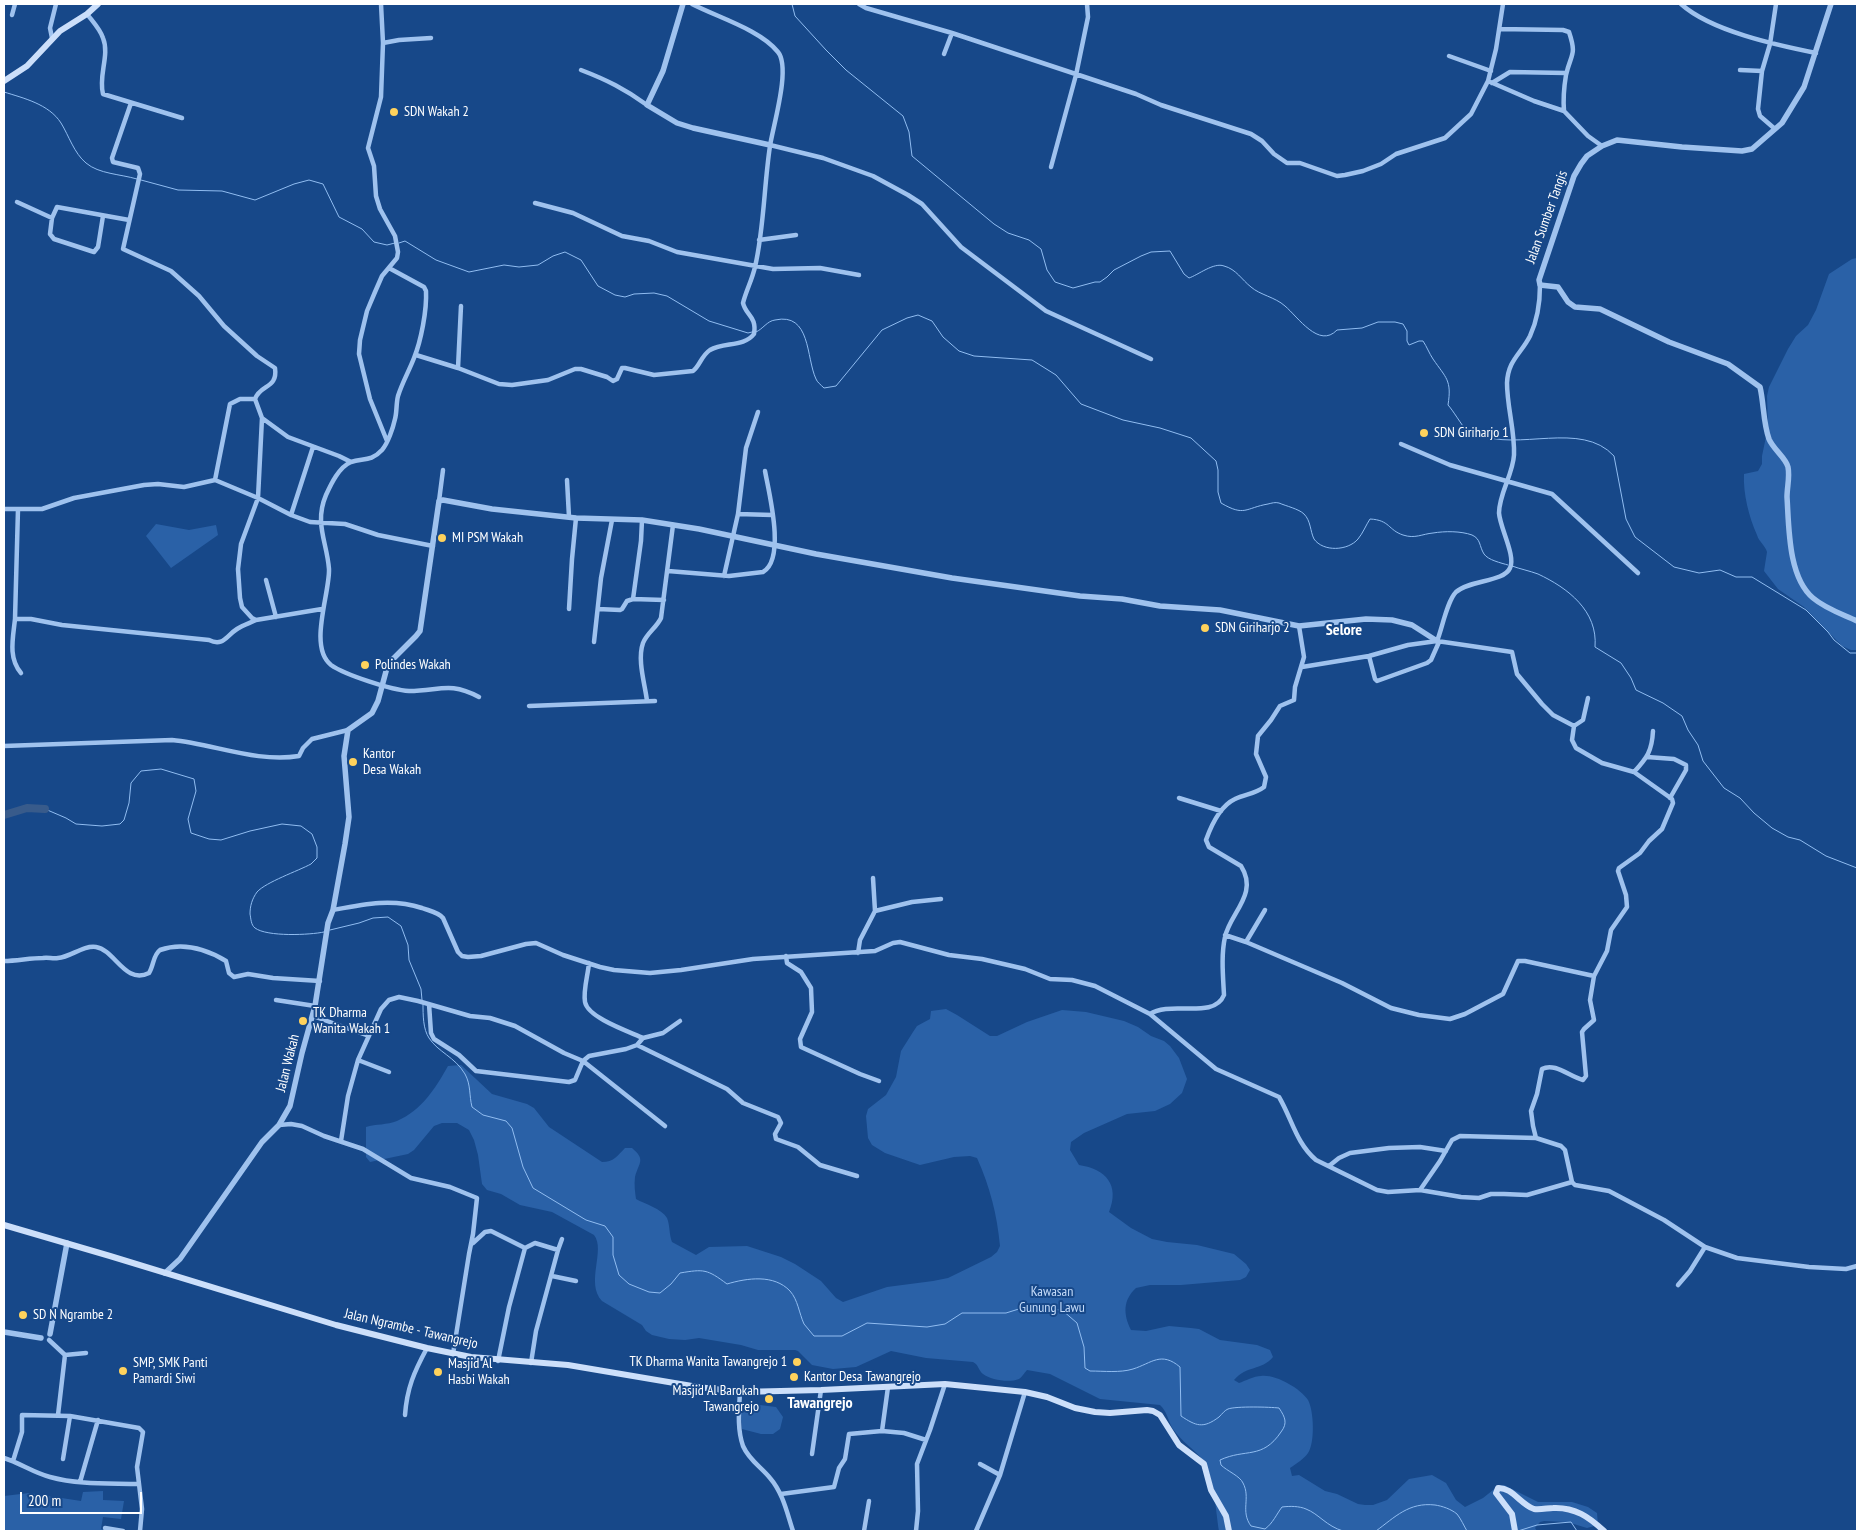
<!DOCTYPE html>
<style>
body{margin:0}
#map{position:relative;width:1861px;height:1535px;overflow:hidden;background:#174889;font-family:"PT Sans Narrow",sans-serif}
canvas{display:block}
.frame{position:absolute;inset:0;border:5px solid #fff;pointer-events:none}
.scale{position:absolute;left:20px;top:1492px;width:122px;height:22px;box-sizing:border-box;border:2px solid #fff;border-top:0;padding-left:6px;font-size:15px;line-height:18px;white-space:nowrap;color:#fff;-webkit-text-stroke:4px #174889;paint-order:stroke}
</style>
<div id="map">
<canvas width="1861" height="1535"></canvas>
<div class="frame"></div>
<div class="scale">200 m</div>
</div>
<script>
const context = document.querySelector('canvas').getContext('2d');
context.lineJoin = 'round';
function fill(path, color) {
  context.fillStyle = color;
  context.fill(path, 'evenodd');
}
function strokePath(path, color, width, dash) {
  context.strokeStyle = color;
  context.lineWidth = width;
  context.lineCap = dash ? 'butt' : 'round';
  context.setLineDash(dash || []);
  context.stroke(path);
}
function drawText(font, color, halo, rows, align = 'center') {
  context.font = font + ' "PT Sans Narrow",sans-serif';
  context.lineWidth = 4;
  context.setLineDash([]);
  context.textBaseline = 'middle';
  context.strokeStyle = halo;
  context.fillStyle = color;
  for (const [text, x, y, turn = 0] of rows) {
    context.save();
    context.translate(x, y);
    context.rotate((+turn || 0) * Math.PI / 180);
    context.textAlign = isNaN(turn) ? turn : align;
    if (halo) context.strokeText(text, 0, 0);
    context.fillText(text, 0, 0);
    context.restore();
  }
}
const green = new Path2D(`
 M1857 258V650H1851L1842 646 1804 607 1778 589 1764 571 1767 552C1765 545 1759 542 1757 535 1749 517 1743 494 1744 474L1758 471 1762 464V456L1768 427 1767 396 1769 387 1788 349 1796 336 1808 325 1816 310 1829 274 1852 259Z
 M156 524 189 530 216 525 218 535 171 568 146 536Z
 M946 1009 957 1015 990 1036H997L1027 1022 1062 1010 1086 1012 1124 1021 1138 1027 1151 1036 1164 1041 1170 1046 1179 1058 1187 1079 1182 1093 1170 1104 1155 1111 1127 1114 1084 1133 1071 1142 1070 1150 1079 1165C1106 1169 1120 1185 1109 1212L1131 1228 1152 1239 1167 1242 1197 1245 1234 1254 1246 1264 1250 1270 1246 1277 1240 1280 1181 1285H1150L1136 1288C1123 1300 1123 1314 1131 1330L1146 1331 1169 1326 1191 1328 1199 1329 1220 1340 1257 1345 1270 1350 1273 1357C1261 1371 1247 1365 1234 1380L1239 1383C1245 1381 1254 1376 1261 1376 1275 1374 1300 1388 1308 1400 1314 1411 1315 1443 1308 1453 1304 1459 1296 1464 1290 1468L1292 1476 1299 1475 1325 1491 1337 1494 1358 1504 1365 1505H1373L1387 1500 1409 1479 1432 1475 1446 1483 1456 1500 1465 1507 1483 1498 1498 1486 1504 1485 1538 1502H1572L1588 1507 1597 1513 1598 1525 1587 1528 1567 1522 1544 1521 1540 1522 1535 1528 1537 1531H1219C1216 1514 1214 1473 1203 1460 1194 1449 1181 1441 1173 1429 1168 1421 1167 1411 1160 1405L1100 1399 1050 1374 1027 1370C1024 1373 1022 1377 1019 1379 1009 1383 991 1380 983 1374 978 1370 979 1365 973 1362L926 1358 891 1351 856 1367 833 1369 812 1365 798 1351 795 1350H758L741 1345 699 1338 685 1340 669 1339 652 1335 646 1331 642 1325 602 1301C585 1283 606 1250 594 1235L552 1212 520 1205 501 1194 487 1190 482 1184 478 1155 474 1140 469 1130 457 1123H442L434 1126 414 1150 408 1154 370 1162 366 1157V1127C376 1124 387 1125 397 1121 422 1110 435 1089 448 1066L461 1065 492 1094 527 1104 534 1108 549 1127 602 1162C614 1162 617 1156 625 1148H632C646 1160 639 1162 635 1177 634 1185 635 1192 636 1199 645 1204 662 1209 667 1218 670 1225 669 1235 672 1242L696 1255 709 1247 747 1246 781 1257 795 1264 821 1281 836 1298 843 1302 887 1287 933 1281 948 1278 991 1257 997 1252 1000 1246C997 1214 990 1187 977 1158L970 1156 954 1157 920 1165 885 1153 872 1145 868 1138 866 1116 868 1109 886 1095 896 1077 901 1051 913 1032 917 1026 930 1019 931 1011Z
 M760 1405 776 1407 783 1417 780 1429 773 1434H761L742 1429 741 1413Z
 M103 1491V1500L124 1501 121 1519 103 1517 101 1529 111 1531H4V1496L29 1493 81 1501 83 1492Z`);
const stream = new Path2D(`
 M792 4 795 16 826 50 846 70 903 116 909 132 912 156 994 224 1008 233 1029 240 1041 249 1047 270 1055 282 1073 288 1095 282H1100L1107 277 1114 270 1141 256 1151 252 1170 251 1184 274 1189 278C1198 275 1214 262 1224 266 1236 269 1242 280 1251 287 1260 295 1275 297 1285 306 1298 317 1319 349 1337 330L1362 328 1378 322H1395L1403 324 1407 331V341L1409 345 1419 341H1423C1427 347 1429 353 1433 359 1446 378 1452 380 1448 405 1452 409 1463 427 1466 430 1469 432 1474 433 1477 434 1518 452 1581 420 1614 456L1626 519 1635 537 1674 567 1699 573 1720 570 1736 577H1752L1806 610 1828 632 1834 640 1850 653H1857
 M4 92C23 98 49 104 61 123 69 136 74 153 86 163 99 174 120 174 137 179
 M141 180 178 190 222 191 255 200 294 184 309 180 323 184 339 217 362 229 374 242 387 245 395 243
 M399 243 405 241 436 260 469 272 504 265 519 267 538 265 553 256 565 252 581 260 598 286 615 295 625 297 634 294 654 293 667 296 709 321 748 333 752 332
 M756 332C763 329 767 321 775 320 811 312 806 358 816 379 817 382 821 385 824 388L836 386 882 330 907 318 918 315 932 321 943 337 959 351 974 356 1032 360 1056 375 1081 404 1123 420 1160 428 1191 438 1216 461 1218 470V492L1221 503C1245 517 1245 508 1268 504 1272 503 1275 502 1279 503 1286 506 1299 509 1304 514 1311 521 1310 531 1314 539 1323 552 1348 551 1358 539 1363 533 1366 525 1370 519 1390 520 1388 530 1403 535 1415 539 1422 534 1433 533 1445 531 1461 531 1472 535 1481 539 1479 546 1484 554 1488 560 1501 563 1508 565
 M1512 566C1520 569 1530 571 1538 574 1568 588 1598 611 1595 647L1621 663 1631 678 1636 690 1663 703 1682 716 1688 730 1698 745 1703 761 1724 788 1740 798 1754 813 1772 828 1788 837 1800 840 1826 856 1857 868
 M45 809 66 818 76 824 102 826 120 824 124 820 129 803 131 783 141 771 161 769 194 779 196 791 188 819 191 833 209 839 221 840 250 831 282 824 301 826 312 834 317 847V858L311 864C298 871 266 882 257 892 252 899 250 906 250 914 251 919 251 925 255 928 267 937 310 935 324 932
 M330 930 359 923 373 918 388 917 401 926 408 945 409 960 421 989 422 1000
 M423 1004C423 1015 423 1029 429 1038 438 1052 455 1057 465 1074 471 1085 469 1095 472 1107L483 1115 506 1121 512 1128 523 1167 533 1188 586 1220 605 1226 613 1237V1255L619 1275 629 1284 649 1292 660 1293 671 1284 680 1273C704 1269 707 1269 727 1284 747 1278 774 1274 790 1291 798 1300 799 1313 804 1324 807 1328 811 1332 814 1336H842L867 1323 927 1327 945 1324 962 1313H1006L1022 1308 1062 1310 1077 1323 1084 1347 1085 1368 1090 1371C1104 1371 1120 1373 1133 1369 1152 1363 1161 1351 1180 1367L1181 1416C1196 1426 1203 1429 1219 1417 1222 1414 1225 1410 1228 1409 1236 1406 1270 1407 1279 1408 1285 1417 1288 1423 1281 1432 1262 1460 1246 1448 1220 1460L1221 1465C1227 1471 1240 1476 1243 1483 1251 1498 1240 1511 1251 1526L1265 1529C1273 1523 1276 1515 1282 1507 1290 1506 1299 1506 1306 1509 1319 1514 1326 1526 1343 1531
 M1376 1531C1395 1517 1409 1502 1435 1505 1442 1506 1451 1509 1457 1514 1461 1519 1464 1526 1467 1531
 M1518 1531 1537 1525 1571 1522 1577 1531`);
const river = new Path2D(`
 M4 815 27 808 45 809`);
const minor = new Path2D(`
 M381 4 383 43 381 97 368 148 374 166 376 196 380 209 395 236 398 252 397 258 382 276 375 292 367 311 360 340 359 354 370 399 387 441
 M859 4 866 8 952 33 1136 94 1161 105 1251 134 1262 141 1274 154 1287 163H1300L1337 176 1345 175 1363 171 1381 164 1396 154 1445 138 1471 114 1488 81 1534 101 1564 111 1588 136 1602 146
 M1681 4C1711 31 1776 45 1816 53
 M87 14C93 22 100 29 103 38 110 55 98 76 103 94L182 118
 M12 15 15 4
 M1499 29 1563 30 1569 32C1577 56 1571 53 1566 75 1564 87 1563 99 1564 111
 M52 38 50 28 56 4
 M383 43 399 40 431 38
 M944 54 952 33
 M1449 56 1491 71
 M581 70C607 80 625 89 647 105
 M1740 70 1762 71
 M1488 81 1496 49 1503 4
 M1492 83 1510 72 1566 73
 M131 103 112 158 113 162 138 168 140 174 123 249 171 271 199 296 224 326 257 356 275 368C278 389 260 384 255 399L262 418 258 498 241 544 238 569 240 598 242 607 252 618 256 620 322 609
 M1775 129 1760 116 1758 109 1762 71 1770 44 1776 4
 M770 145 823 158 873 176 908 195 922 204 961 247 1046 311 1151 359
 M1051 167 1076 75 1088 17 1087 4
 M17 202 52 218
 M535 203 573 213 622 236 649 241 677 252 773 269 820 268 859 275
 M103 216 98 247 94 252 54 239 50 234 52 218 57 207 129 220
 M759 240 796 235
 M389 268 424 287 426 291C427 310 421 341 414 358 409 371 402 383 398 396 396 404 397 412 395 419 393 428 388 443 382 450 371 462 363 458 351 462 339 467 331 484 326 495 314 523 327 542 329 569 330 593 308 647 331 665 345 675 392 690 409 691 440 691 449 681 479 697
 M416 355 458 368 499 384 512 385 548 380 575 369H581L607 377 613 381 617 379 622 368H625L654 375 693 371C700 366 701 356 710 350 724 342 744 347 754 334 757 316 746 316 743 303 746 291 752 280 755 267 764 229 764 185 770 146 773 126 791 68 778 52 761 30 717 17 692 4
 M458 368 461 306
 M262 418 288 437 339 456 351 462
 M1401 444 1450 465 1552 494 1638 573
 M215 480 230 404 240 399H255
 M567 480 569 517
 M439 501 443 470
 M4 509H42L74 498 144 485 158 484 184 487 215 480 258 498 291 515 310 522 345 524 378 535 433 546
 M18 509 15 619H31L62 625 209 640C223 647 226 636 237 629 243 625 250 623 256 620
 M738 514 772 515
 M291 515 313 447
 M668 571 729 576 763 572C786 559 769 493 765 471
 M724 576 738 514 746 448 758 412
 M266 580 276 617
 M633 599 641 541 642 520
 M569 609 572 559 576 518
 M598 609 620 610 622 609 627 601 633 599 664 600
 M15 619C13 638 8 658 21 673
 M1437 641C1442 629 1447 601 1456 592 1469 580 1504 582 1510 568 1516 556 1500 528 1499 513 1499 494 1513 474 1514 455 1515 431 1507 407 1507 383 1508 360 1521 354 1530 336 1537 321 1540 302 1540 285
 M594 642 601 578 612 520
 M1369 656 1375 679 1377 681 1427 663 1431 660 1439 642
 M1302 667 1369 656 1408 645 1437 641 1512 652 1517 674 1542 704 1553 715 1574 726 1572 740 1576 748 1602 763 1634 772 1672 799 1673 803 1662 829 1649 841 1640 853 1619 868 1618 871 1626 895 1627 907 1611 930 1607 951 1594 976 1590 1000 1594 1020 1584 1029 1582 1032 1586 1076 1583 1080C1570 1077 1555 1062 1542 1069L1537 1094 1531 1111 1533 1126 1536 1138 1561 1146 1565 1150 1572 1182 1575 1185 1609 1191 1664 1220 1705 1247 1737 1258 1809 1267 1846 1269 1857 1266
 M647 701C645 684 637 660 643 643 647 633 657 627 661 618L673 525
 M529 706 655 701
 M1574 726 1583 720 1588 698
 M4 746 172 740C214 744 257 763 299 756L303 748 312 739 348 730
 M1647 757 1674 759 1686 765V770L1670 798
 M1634 772C1647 758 1652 751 1653 731
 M1179 798 1221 811
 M873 878 875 911
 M333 910C364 904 392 898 422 908 430 911 438 912 443 918L458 952 462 956 468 957 481 956 526 944 536 943 563 955 600 967 614 970 650 973 681 970 753 959 875 951 893 943 900 942 949 955 982 959 1025 969 1050 979 1072 980 1095 986 1150 1014 1216 1069 1279 1097C1292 1119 1296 1143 1316 1160L1377 1190 1388 1192 1420 1190 1461 1197 1479 1198 1491 1194H1504L1527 1195 1572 1182
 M1225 935 1246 942 1342 983 1391 1008 1419 1015 1450 1019 1465 1014 1503 994 1518 961H1525L1594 976
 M1246 942 1265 910
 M858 953 860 940 875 911 912 902 941 899
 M786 956 787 963 801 972 811 988 812 1012 800 1039 801 1047 860 1074 879 1081
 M4 961C17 961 30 958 43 958 48 957 53 959 58 958 71 957 83 945 96 947 115 950 125 985 149 973 154 965 153 955 160 950 183 942 206 949 226 961L229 973 234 977 248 974 273 978 320 981
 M589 963C588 975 583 990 585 1002 588 1018 630 1032 643 1038
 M276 1000 315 1006
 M429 1004 431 1033 434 1039 459 1055 476 1071 569 1082 575 1080 583 1061 589 1056 626 1049 637 1045 643 1038 663 1033 680 1021
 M1150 1014C1170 1000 1214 1020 1224 995 1223 976 1221 955 1225 937 1230 913 1259 894 1241 866L1209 847 1206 840C1211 826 1220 806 1235 799 1245 794 1255 794 1264 787L1266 777 1256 754 1258 736 1271 720 1280 706 1294 700 1295 687 1304 657 1299 626
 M313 1016 369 1036
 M637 1045 727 1089 743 1103 778 1117 781 1123 775 1134 776 1139 798 1147 820 1165 857 1176
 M358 1060 389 1072
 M279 1125 291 1124 302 1126 324 1136 363 1149 411 1178 450 1187 477 1198 473 1234 469 1254 453 1354
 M341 1141 348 1096 358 1060 381 1009 389 1000 399 997 418 1001 470 1016 490 1018 515 1026 564 1053 583 1061 665 1126
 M1329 1166 1339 1158 1350 1153 1389 1148 1420 1147 1446 1151
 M1420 1190 1440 1161 1452 1140 1460 1136 1536 1138
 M473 1243 485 1232 491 1231 525 1248
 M558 1250 562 1239
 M552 1276 576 1281
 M1678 1285 1690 1271 1705 1247
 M49 1340 65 1355 58 1415
 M65 1355 86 1353
 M498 1361 509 1307 525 1248 535 1243 558 1250 536 1331 531 1363
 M888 1387 882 1431 904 1433 926 1440
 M740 1392C739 1410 737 1429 743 1446 749 1460 761 1467 770 1478 783 1493 787 1513 793 1531
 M405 1415C407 1388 414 1372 427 1348
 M812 1454 821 1390
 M4 1458C20 1463 34 1473 50 1477 79 1485 109 1483 139 1484
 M63 1459 70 1416
 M13 1461 22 1432V1415L70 1416 139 1428 143 1432 137 1467 142 1509 140 1531
 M980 1464 1000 1475
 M80 1482 98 1420
 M781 1494 834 1487 839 1468 845 1459 849 1434 882 1431
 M105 1528 123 1531
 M864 1531 869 1501
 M916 1531 918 1511 917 1464 930 1430 945 1384
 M976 1531 1000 1475 1025 1392`);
const tertiary = new Path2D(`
 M683 4 663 71 647 105 677 123 693 128 770 145
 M1831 4 1804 87 1782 123 1752 149 1742 151 1682 147 1617 140 1602 146 1587 156 1581 164 1574 176 1539 280 1540 285 1558 287 1568 302 1575 307 1600 309 1669 342 1728 364 1760 387C1764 404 1763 422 1769 439 1773 449 1786 458 1788 467 1790 477 1787 487 1787 497 1789 527 1788 577 1813 598 1826 609 1842 614 1857 621
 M165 1273 180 1259 262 1142 279 1125 290 1106 302 1053 315 1006 328 923 333 910 345 844 349 817 344 756 348 730 372 713 378 701 388 664 416 636 420 631 439 501 443 500 492 509 576 518 642 520 699 529 816 554 952 578 1080 596 1122 599 1160 606 1220 610 1299 626 1366 619 1392 620 1412 625 1437 641
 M4 1332 41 1338
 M50 1334 67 1243`);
const secondary = new Path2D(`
 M4 81 27 66 60 31 87 14 98 4
 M4 1225 110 1256 336 1325 427 1348 471 1357 568 1365 698 1387 740 1392 821 1390 945 1384 1025 1392 1047 1397 1075 1408 1095 1412 1110 1413 1147 1410 1153 1411 1160 1415 1179 1445 1204 1464 1211 1490 1226 1516 1229 1531
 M1515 1531 1512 1514 1496 1493 1498 1488C1512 1487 1521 1505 1534 1509 1540 1510 1548 1508 1553 1508 1575 1507 1589 1517 1604 1531`);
const markers = [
 [394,112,5,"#ffd25c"],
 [1424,433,5,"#ffd25c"],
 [442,538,5,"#ffd25c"],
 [1205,628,5,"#ffd25c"],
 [365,665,5,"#ffd25c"],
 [353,762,5,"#ffd25c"],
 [303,1021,5,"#ffd25c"],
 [23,1315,5,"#ffd25c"],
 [797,1362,5,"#ffd25c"],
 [123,1371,5,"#ffd25c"],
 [438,1372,5,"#ffd25c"],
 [794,1377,5,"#ffd25c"],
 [769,1399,5,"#ffd25c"]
];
const poiNames = [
 ["SDN Wakah 2",404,112],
 ["SDN Giriharjo 1",1434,433],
 ["MI PSM Wakah",452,538],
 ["SDN Giriharjo 2",1215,628],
 ["Polindes Wakah",375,665],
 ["Kantor",363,754],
 ["Desa Wakah",363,770],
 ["TK Dharma",313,1013],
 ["Wanita Wakah 1",313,1029],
 ["SD N Ngrambe 2",33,1315],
 ["TK Dharma Wanita Tawangrejo 1",787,1362,"right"],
 ["SMP, SMK Panti",133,1363],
 ["Pamardi Siwi",133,1379],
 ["Masjid Al",448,1364],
 ["Hasbi Wakah",448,1380],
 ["Kantor Desa Tawangrejo",804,1377],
 ["Masjid Al Barokah",759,1391,"right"],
 ["Tawangrejo",759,1407,"right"]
];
const streetNames = [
 ["Jalan Sumber Tangis",1547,217,-70],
 ["Jalan Wakah",288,1063,-76],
 ["Jalan Ngrambe - Tawangrejo",411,1329,13]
];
const parkNames = [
 ["Kawasan",1052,1292],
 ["Gunung Lawu",1052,1308]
];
const quarterNames = [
 ["Selore",1344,630],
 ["Tawangrejo",820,1403]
];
fill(green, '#2a61a7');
strokePath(stream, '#91bdf1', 1);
strokePath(river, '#385b8b', 8);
strokePath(minor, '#9fc2ee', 4.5);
strokePath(tertiary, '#9fc2ee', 5.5);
strokePath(secondary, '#ccdffa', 6);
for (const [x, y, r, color] of markers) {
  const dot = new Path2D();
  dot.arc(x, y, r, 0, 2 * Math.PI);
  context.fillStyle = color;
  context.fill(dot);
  strokePath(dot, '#174889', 2);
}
drawText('14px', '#fff', '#174889', poiNames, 'left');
drawText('14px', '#fff', '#174889', streetNames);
drawText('14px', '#c5dcfa', '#174889', parkNames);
drawText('bold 16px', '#fff', '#174889', quarterNames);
</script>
